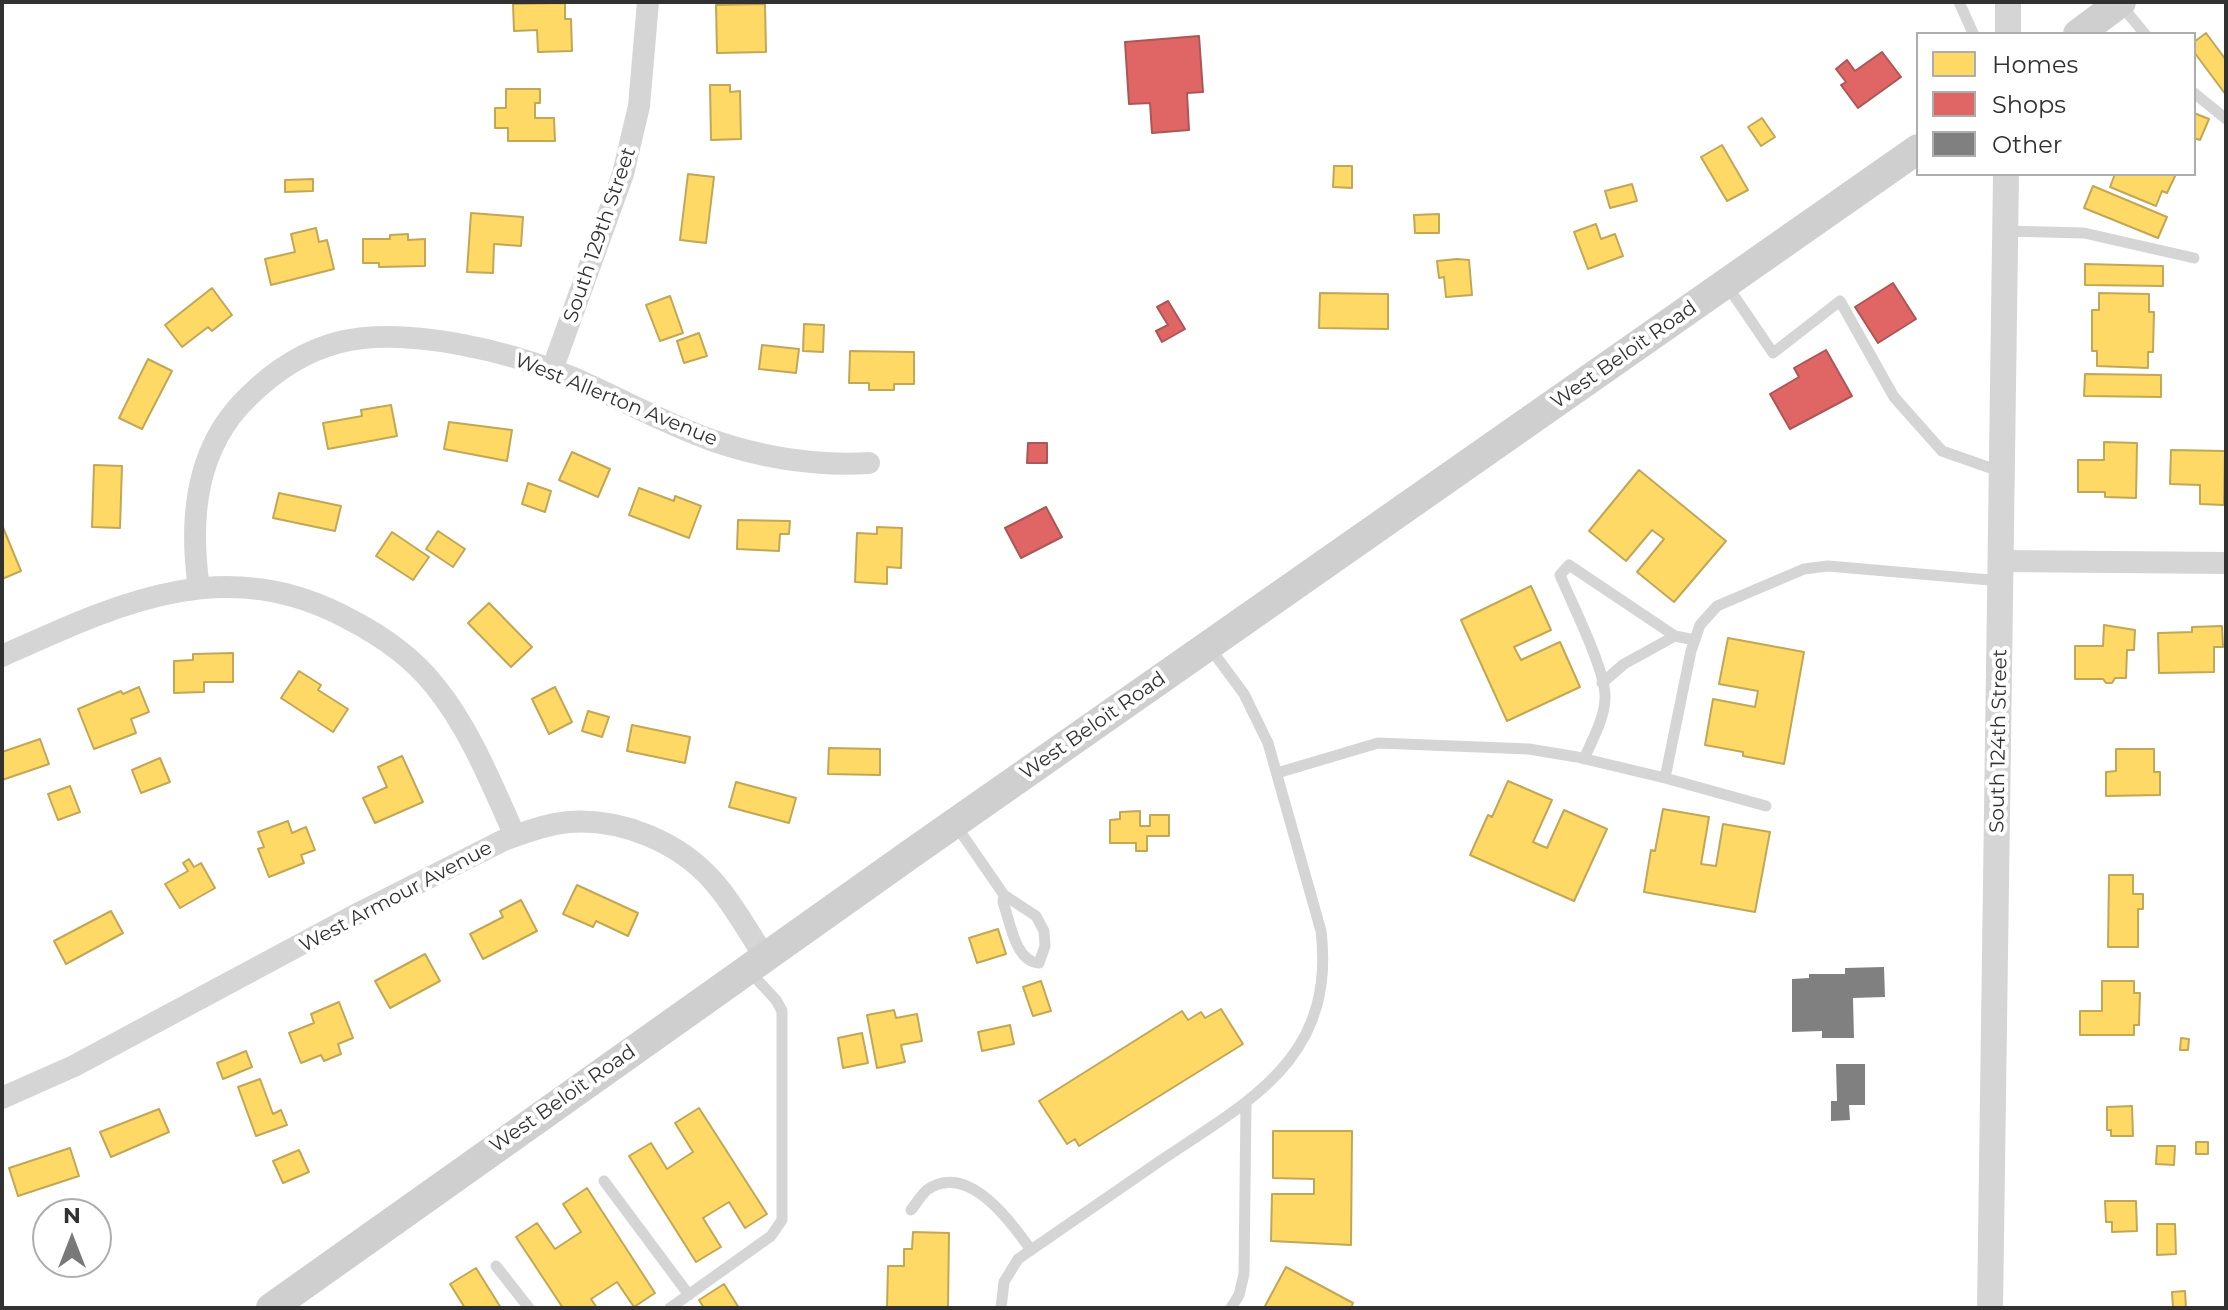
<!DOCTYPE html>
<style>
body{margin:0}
#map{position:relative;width:2228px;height:1310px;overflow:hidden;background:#fff;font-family:Montserrat,sans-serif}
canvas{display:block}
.frame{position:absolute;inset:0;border:4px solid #313131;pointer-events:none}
.legend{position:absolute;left:1916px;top:32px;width:280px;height:144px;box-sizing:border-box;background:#fff;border:2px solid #adadad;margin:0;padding:10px 14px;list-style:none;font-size:24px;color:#313131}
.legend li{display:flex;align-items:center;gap:16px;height:40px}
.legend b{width:40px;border:2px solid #adadad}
.north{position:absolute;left:32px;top:1198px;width:80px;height:80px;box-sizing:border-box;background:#fff;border:2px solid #adadad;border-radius:50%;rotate:0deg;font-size:22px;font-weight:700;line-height:32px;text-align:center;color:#313131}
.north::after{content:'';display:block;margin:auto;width:28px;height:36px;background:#797979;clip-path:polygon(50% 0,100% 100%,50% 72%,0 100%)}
</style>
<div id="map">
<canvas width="2228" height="1310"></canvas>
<div class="frame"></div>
<ul class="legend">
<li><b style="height:22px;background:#ffd966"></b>Homes</li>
<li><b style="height:22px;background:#e06666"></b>Shops</li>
<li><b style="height:22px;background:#808080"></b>Other</li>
</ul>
<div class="north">N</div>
</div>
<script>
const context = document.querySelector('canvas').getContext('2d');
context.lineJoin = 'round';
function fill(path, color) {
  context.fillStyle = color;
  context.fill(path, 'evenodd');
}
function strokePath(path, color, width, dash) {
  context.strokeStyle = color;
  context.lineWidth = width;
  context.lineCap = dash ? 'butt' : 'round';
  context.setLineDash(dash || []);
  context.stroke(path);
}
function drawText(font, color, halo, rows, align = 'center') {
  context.font = font + ' Montserrat,sans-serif';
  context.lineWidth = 8;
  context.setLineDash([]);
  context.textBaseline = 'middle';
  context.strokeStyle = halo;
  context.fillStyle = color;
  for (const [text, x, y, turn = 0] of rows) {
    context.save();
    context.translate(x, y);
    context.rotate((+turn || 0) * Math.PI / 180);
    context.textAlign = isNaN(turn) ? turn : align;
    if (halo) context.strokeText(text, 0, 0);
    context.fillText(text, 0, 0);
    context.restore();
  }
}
const homes = new Path2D(`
 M565 3V19H571L572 51 538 52 537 30 514 31 513 4Z
 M765 4 766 52 717 53 716 5Z
 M2206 33 2226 60V95L2194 52V42Z
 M710 85H730V92L740 91 741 139 711 140Z
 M506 89H540V103H535V118H554L555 141H508V128H495V108H506Z
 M2194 113 2209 119 2200 140 2194 138Z
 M1762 118 1775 137 1761 146 1748 127Z
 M1722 145 1748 190 1727 201 1701 157Z
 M1334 166H1352V188L1333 187Z
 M688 174 714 177 706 243 680 240Z
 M2115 174H2176L2167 193 2162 191 2156 206 2110 187Z
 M313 179V191L285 192V180Z
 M1632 184 1637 201 1610 208 1605 191Z
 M2093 186 2167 217 2158 238 2084 208Z
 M471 213 523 217 521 246 494 244 493 273 467 272Z
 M1439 214V233H1415L1414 215Z
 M1596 224 1601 239 1615 234 1623 256 1588 269 1574 232Z
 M316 228 319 242 327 240 334 269 271 285 265 259 295 252 291 234Z
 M408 234V240L425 239V266L379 267V263H363V239H390V235Z
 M1457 259 1469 260 1472 295 1446 297 1444 277 1439 278 1437 261Z
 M2085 264 2163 266V286L2085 285Z
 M212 288 232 315 212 331 208 327 182 347 165 325Z
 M1320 293 1388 294V329L1319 328Z
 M2099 293 2149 294V312H2154L2153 352H2148V368L2097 366V351H2092V310H2099Z
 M670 296 683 333 660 341 646 305Z
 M804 324 824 325 823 352 803 351Z
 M699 333 707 356 684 363 677 341Z
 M762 345 799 349 796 373 759 369Z
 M850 351 914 352V384H894V390H869V383H849Z
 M148 359 172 371 142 429 119 418Z
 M2085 374 2161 375V397L2084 396Z
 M391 405 397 436 328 449 323 423 362 416 361 410Z
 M449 422 512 430 507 461 444 449Z
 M2104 442 2137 443 2136 498 2105 497V492H2078V460H2104Z
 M2171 450 2225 451 2224 505 2200 504V485L2170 484Z
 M572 452 610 469 598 497 559 480Z
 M94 465 122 466 120 528 92 527Z
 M1639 470 1726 541 1674 602 1637 572 1664 539 1652 530 1626 561 1589 531Z
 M528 483 551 491 545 512 522 504Z
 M639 488 674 501 675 496 701 506 689 538 629 515Z
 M279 493 341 506 335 531 273 518Z
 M738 520 790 521 789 534H780L779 551 737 549Z
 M2 525 21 571 2 579Z
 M877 527 902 528 901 568 887 567V584L855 582 857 533 877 534Z
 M438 531 465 549 453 567 426 549Z
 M392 532 429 557 413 580 376 556Z
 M1531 586 1551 630 1514 647 1521 660 1560 642 1580 687 1507 721 1461 620Z
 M489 603 532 647 511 667 468 623Z
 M2104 625 2135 630 2134 650H2127L2126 678H2115L2112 683H2106L2103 679H2075V646H2103Z
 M2222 626 2223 647H2214V672L2159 673 2158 633 2192 632V627Z
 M1728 638 1804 652 1784 764 1743 756V752L1705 745 1713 699 1755 707 1758 691 1719 684Z
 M233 653V682H204V692L174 693V661L193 660V654Z
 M299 671 321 685 318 690 348 709 333 732 281 698Z
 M139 687 149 712 131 719 136 733 94 749 78 709 121 691 123 694Z
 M555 687 572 722 549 734 532 699Z
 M588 711 609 717 602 737 582 731Z
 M632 725 690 737 685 763 627 751Z
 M40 739 49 764 2 780V752Z
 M829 748 880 749V775L828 774Z
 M2116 749H2154V772H2160V795L2106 796V772L2116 771Z
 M402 756 423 802 375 823 363 798 387 787 378 767Z
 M160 758 170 782 141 793 132 770Z
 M1508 781 1552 800 1533 842 1547 848 1564 810 1607 829 1574 901 1470 855 1488 815 1492 817Z
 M736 782 796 798 789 823 729 807Z
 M70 786 80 812 58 820 48 794Z
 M1663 809 1709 817 1701 864 1716 866 1723 824 1770 832 1755 912 1644 892 1651 850 1655 851Z
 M1140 811V826H1150V815H1169V836H1147V851H1136V843H1110V820L1120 819V812Z
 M288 821 292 833 306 827 315 850 301 855 304 863 269 877 258 849 264 847 258 832Z
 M189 859 194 867 201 863 215 888 180 908 165 884 188 871 183 863Z
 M2109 875H2133V894H2143V909H2138V947H2108Z
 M577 885 638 913 628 936 596 921 593 927 563 914Z
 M521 900 537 931 483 959 470 934 503 917 500 911Z
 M111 911 123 933 66 964 54 941Z
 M998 929 1006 954 977 963 969 938Z
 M425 954 440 981 390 1008 375 981Z
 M1041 981 1051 1011 1033 1016 1023 987Z
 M2102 981H2134V993H2140L2139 1025H2134V1035H2080V1011H2102Z
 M339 1002 353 1038 338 1044 341 1054 324 1061 321 1055 301 1063 289 1033 314 1023 311 1014Z
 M1221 1009 1243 1044 1079 1146 1075 1139 1067 1144 1039 1101 1182 1011 1188 1020 1201 1012 1205 1018Z
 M894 1010 896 1018 917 1014 922 1041 901 1045 905 1062 877 1068 867 1015Z
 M1010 1025 1014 1044 982 1051 978 1032Z
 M862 1033 868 1063 843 1068 838 1038Z
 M2181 1038 2189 1039 2188 1050H2180Z
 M246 1051 252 1067 223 1079 217 1063Z
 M260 1079 273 1114 281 1110 287 1125 256 1136 238 1087Z
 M2132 1106 2133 1136H2111V1130H2107V1107Z
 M699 1108 767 1214 745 1228 729 1202 703 1218 721 1247 696 1262 629 1156 651 1143 667 1169 693 1152 675 1123Z
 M159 1109 169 1132 111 1157 100 1132Z
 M1273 1131H1352L1351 1245 1271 1241 1272 1194H1314V1179L1273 1178Z
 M2196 1142H2208V1154H2196Z
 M2157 1146H2175L2174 1165 2156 1164Z
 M70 1148 79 1176 18 1196 9 1168Z
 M299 1150 309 1172 283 1183 273 1161Z
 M587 1188 655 1293 634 1307 617 1282 591 1299 597 1308H563L516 1237 537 1223 555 1249 581 1232 563 1204Z
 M2105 1201H2136L2137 1231 2112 1232V1222H2106Z
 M2157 1224H2175L2176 1254 2157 1255Z
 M913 1232 949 1233 948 1308H887L888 1266H904V1249H912Z
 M1286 1267 1353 1303 1351 1308H1264Z
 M476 1268 501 1308H465L450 1284Z
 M724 1284 739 1308H704L699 1300Z
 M2185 1291 2186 1308H2173L2172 1292Z`);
const shops = new Path2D(`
 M1199 36 1203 92 1187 93 1189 130 1152 133 1150 103 1129 104 1125 42Z
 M1882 52 1901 77 1858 108 1841 85 1846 82 1836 69 1847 60 1855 71Z
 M1893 283 1916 319 1878 343 1855 307Z
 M1168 301 1185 329 1162 342 1156 331 1168 325 1157 307Z
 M1826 350 1852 396 1790 429 1770 394 1799 377 1794 368Z
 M1028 443H1047V463H1027Z
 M1046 507 1062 537 1021 558 1005 528Z`);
const building = new Path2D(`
 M1884 967 1885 997 1853 998 1854 1038H1822V1031L1792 1032V979L1809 978V974H1845V968Z
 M1836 1064H1865V1105H1849L1850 1120 1831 1121V1101H1837Z`);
const service = new Path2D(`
 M1959 2 1973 33
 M2120 4 2145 34
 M2194 93 2226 119
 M2006 231 2084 233 2194 258
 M1726 284 1773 353 1840 301 1894 397 1942 451 2002 472
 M1602 683 1624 664 1675 636
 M1584 759C1592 740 1604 720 1605 699 1607 672 1571 602 1560 575L1569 565 1675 636 1695 640
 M1277 773 1378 743 1529 749 1577 757 1665 778 1766 806
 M1665 778 1691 651 1700 625 1717 606 1804 569 1828 566 2001 581
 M955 824 1004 895 1036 916 1044 931 1045 946 1039 963C1015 962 1010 921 1003 902L1004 895
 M604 1181 689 1295
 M911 1210C916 1204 921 1195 927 1190 968 1161 1012 1223 1031 1250
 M496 1266 529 1308
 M670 1308 771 1236 782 1220V1011L776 1000 750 972
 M1001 1308 1004 1282 1018 1259C1066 1226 1113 1193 1160 1161 1251 1100 1336 1058 1321 931L1268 743 1244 694 1210 648
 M1231 1308 1239 1295 1244 1274 1246 1103`);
const minor = new Path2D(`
 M552 370 623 174 639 106 648 2
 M2001 561 2226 563
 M199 588C189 519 195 448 248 397 273 372 305 351 340 342 406 326 509 351 571 377 619 398 665 424 714 441 764 458 817 466 869 463
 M2 656C120 603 224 552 349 619 380 635 413 658 435 686 470 729 492 785 515 836
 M2 1098 74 1066 361 912 504 840C525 832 547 824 569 822 621 818 679 842 713 881 733 903 748 932 765 957`);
const tertiary = new Path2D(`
 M2008 34V2
 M1990 1308 2006 174`);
const secondary = new Path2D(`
 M2078 34 2121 2
 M271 1308 912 853 1918 149`);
const streetNames = [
 ["South 129th Street",600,235,-71],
 ["West Beloit Road",1624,355,-35],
 ["West Allerton Avenue",616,400,22],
 ["West Beloit Road",1093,726,-35],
 ["South 124th Street",1999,741,-89],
 ["West Armour Avenue",396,897,-28],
 ["West Beloit Road",563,1099,-35]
];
fill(homes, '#ffd966');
strokePath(homes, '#c1a756', 2);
fill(shops, '#e06666');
strokePath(shops, '#ac5656', 2);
fill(building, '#808080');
strokePath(service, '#d5d5d5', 11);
strokePath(minor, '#d5d5d5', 22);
strokePath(tertiary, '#d5d5d5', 26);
strokePath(secondary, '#cfcfcf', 30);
drawText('20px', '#313131', '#fff', streetNames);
</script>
